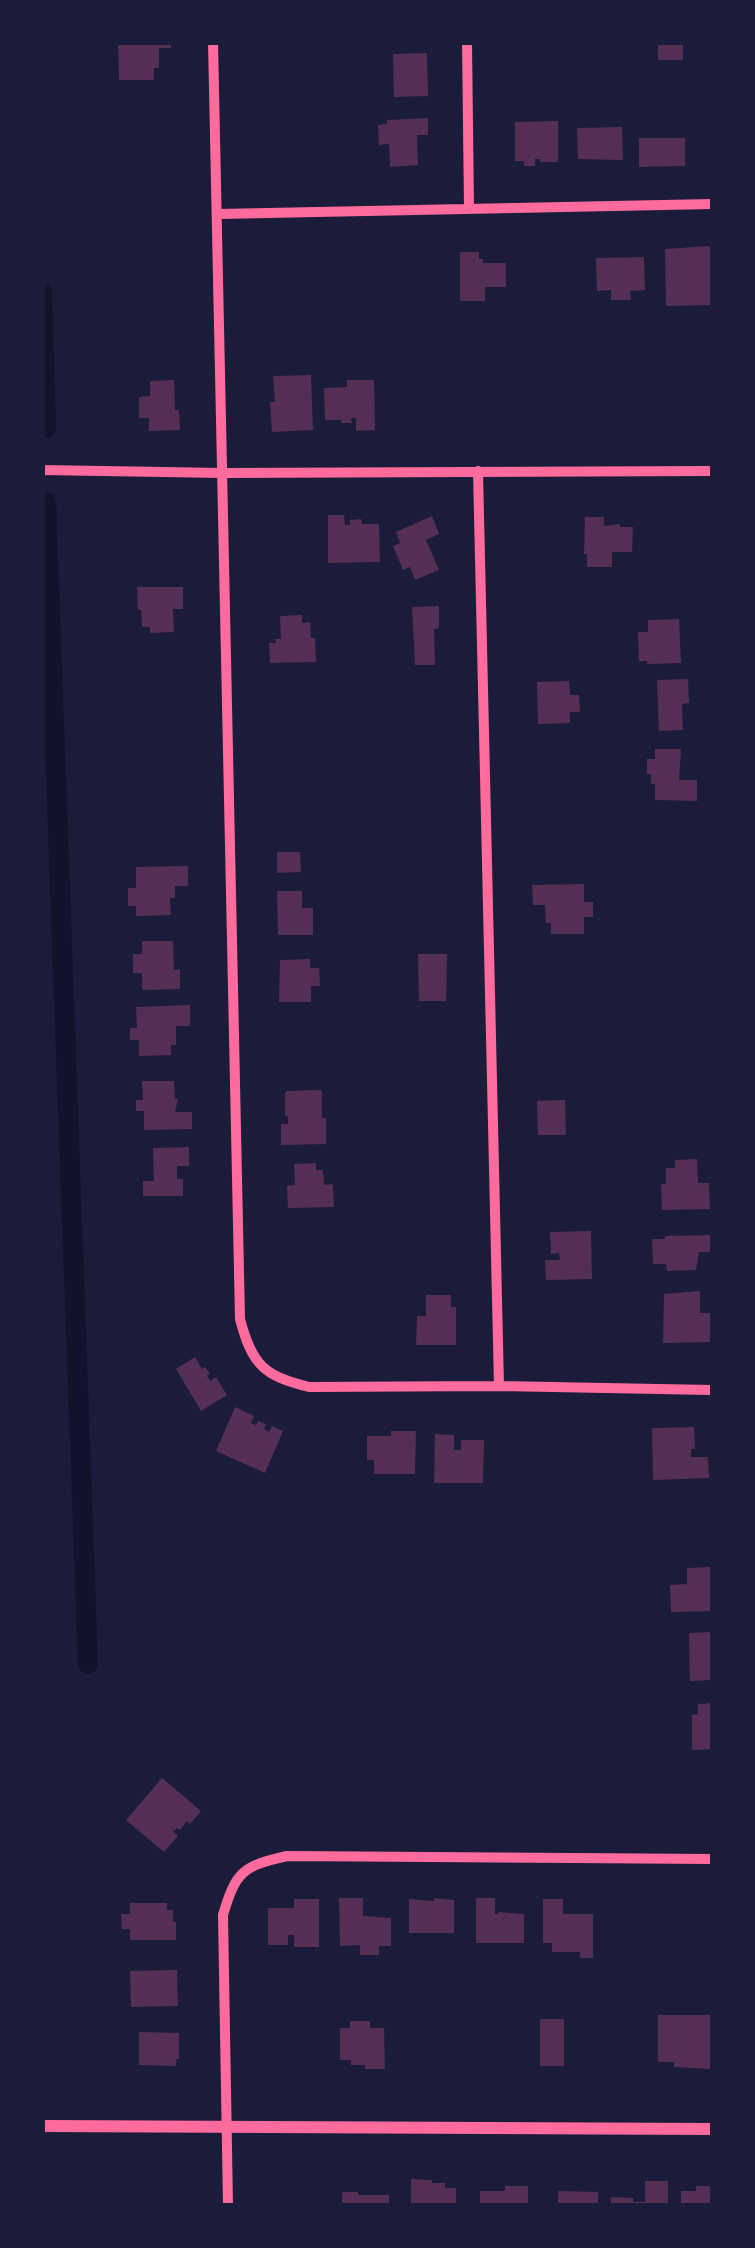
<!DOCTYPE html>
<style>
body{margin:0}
#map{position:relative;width:755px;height:2248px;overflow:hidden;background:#1b1b3a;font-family:"Noto Serif",serif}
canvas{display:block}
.frame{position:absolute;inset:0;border:45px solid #1b1b3a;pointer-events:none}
</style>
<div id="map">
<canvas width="755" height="2248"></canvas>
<div class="frame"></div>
</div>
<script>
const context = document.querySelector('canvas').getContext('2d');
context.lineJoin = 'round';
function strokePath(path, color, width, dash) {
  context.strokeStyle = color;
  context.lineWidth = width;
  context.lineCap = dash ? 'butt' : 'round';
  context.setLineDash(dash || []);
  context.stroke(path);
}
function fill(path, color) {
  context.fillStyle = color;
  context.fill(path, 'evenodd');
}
const canal = new Path2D(`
 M42 293 46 428
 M46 502 88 1664`);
const building = new Path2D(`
 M118 42H171V48H159V68H154V80H119Z
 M658 42H683V60H658Z
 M427 53 428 96 394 97 393 54Z
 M428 118V135H417L418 165 390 167 389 144 379 145 378 125 387 124V120Z
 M558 121V162H540V159H535V166H524V161H515V122Z
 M622 127 623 160 578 159 577 128Z
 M639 138H685V166L639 167Z
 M710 246 711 305 666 306 665 249Z
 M460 252H479V259H483V263H506V287H485V301H460Z
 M644 257 645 290 630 291 631 300H611V290L597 291 596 258Z
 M311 375 313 430 272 432 270 402H275L273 376Z
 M174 380 175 410H179L180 430 149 431V418H139V397L150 396V381Z
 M347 380H374L375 430 356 431V418H351L352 423H341V420H325L324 388 347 387Z
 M328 515H344L345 525H350V520L361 519 362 524H379L380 562 328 563Z
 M432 516 439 534 426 540 439 570 415 580 410 567 403 570 393 546 400 543 396 532Z
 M585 517H604V526L620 524V527H633L632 552H612V567H587V554H584Z
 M137 587H183V609H173L174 632 150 633V627H142L141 610H138Z
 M439 606V628L434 629 435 665H415L412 607Z
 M302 615V623L310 622 311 638H315L316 662 270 663 269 643H276L275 639H281L280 616Z
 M679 619 681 663 647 664V661H639L638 632H648V620Z
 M688 679 689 703 682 704 683 730 659 731 657 680Z
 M569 681 570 695H579L580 712H570V723L538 724 537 682Z
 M655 749H681L679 780H697V801L655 800V784H651V774H647V759H655Z
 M277 852H300L301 872 277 873Z
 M188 866V886H175V898H170L171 915 136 916V906H128V888H136V867Z
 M584 884V902H593V917H584V934H551V923H546L545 905H533L532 885Z
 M277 891H302V908H313V935H278Z
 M142 941H173L174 970 180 969V989L142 990V973H133V954H142Z
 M418 954H447L446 1001H419Z
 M310 959V968H319L320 986H311V1002H279L280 960Z
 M190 1005V1026H176V1045H171V1055L139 1056V1040H130V1028H137L136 1007Z
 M142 1081H174L175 1099H178L175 1112H192V1129L144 1130V1111H136V1100H143Z
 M322 1090V1118H326V1144L281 1145V1124H288V1116H285V1093L287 1091Z
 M565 1100 566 1135H538L537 1101Z
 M189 1147V1166H177V1179H183V1196H143V1181H154L153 1148Z
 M697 1159 698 1183H709L710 1209 662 1210 661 1184H666V1168H675V1160Z
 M316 1163V1170H323L324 1185 333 1184 334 1207 288 1208 287 1186 295 1185 294 1164Z
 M591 1231 592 1279 546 1280 545 1260H560L559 1253 551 1254 550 1232Z
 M712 1235V1252H699L696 1270 667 1271 666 1264H653L652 1239H665V1236Z
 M700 1291V1313H712V1342L663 1343 664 1294Z
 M426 1295H451V1307H456V1345H416L417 1316H426Z
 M195 1357 202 1369 205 1367 210 1374 207 1376 210 1381 216 1377 227 1395 201 1411 176 1369Z
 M235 1407 254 1416 251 1423 256 1425 258 1421 266 1424 264 1429 269 1432 272 1426 283 1431 265 1473 216 1451Z
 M694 1427 695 1449H691V1457H708L709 1478 653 1480 652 1428Z
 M391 1431H416L415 1474H374V1460H367V1436H391Z
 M435 1434 454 1435V1450H461V1440H484L483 1483H434Z
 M712 1567V1611L671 1612 670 1585 687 1584V1568Z
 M712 1632V1680L690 1681 689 1633Z
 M712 1703V1749L692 1750V1715L698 1714V1704Z
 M162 1778 201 1811 190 1824 187 1821 180 1830 177 1828 173 1832 178 1836 164 1852 126 1820Z
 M339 1898H363V1916L391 1918V1946H379V1955H360V1945L340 1946Z
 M434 1898 454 1900V1933H409V1899L434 1901Z
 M476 1898H495V1914H498V1912L524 1914V1943H476Z
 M294 1899H319V1947H294V1935H288V1945H268V1908H294Z
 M543 1899H563V1914H593V1958H580V1952H552V1943H543Z
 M130 1903H167V1910H173V1922H176V1940H130V1929H122L121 1914H130Z
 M177 1970 178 2006 131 2007 130 1971Z
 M658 2015H711V2069L674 2067V2062H658Z
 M540 2019H564V2066H540Z
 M350 2021H370V2028H384L385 2069H365V2065H351V2060H340V2028H350Z
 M139 2032 179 2033V2059H176V2066L139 2065Z
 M411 2179 432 2180V2183H445V2188H456V2206H411Z
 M645 2181H668V2206H611V2197L633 2198V2202H645Z
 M505 2186H528V2206H480V2191H505Z
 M696 2186H712V2206H681V2191H696Z
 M558 2191 598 2192V2206H558Z
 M342 2192H358V2195H389V2206H342Z`);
const minor = new Path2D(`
 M213 42 240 1319C252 1365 264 1376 309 1387L499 1386 712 1390
 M467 42 469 209
 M218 214 712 204
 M42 470 223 473 712 471
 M478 471 499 1386
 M228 2206 223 1915C236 1871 243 1866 287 1856L712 1859`);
const tertiary = new Path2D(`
 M42 2126 712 2129`);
strokePath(canal, '#12122b', 20);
fill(building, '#542f53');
strokePath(minor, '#ff6b9d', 10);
strokePath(tertiary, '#ff6b9d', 12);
</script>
